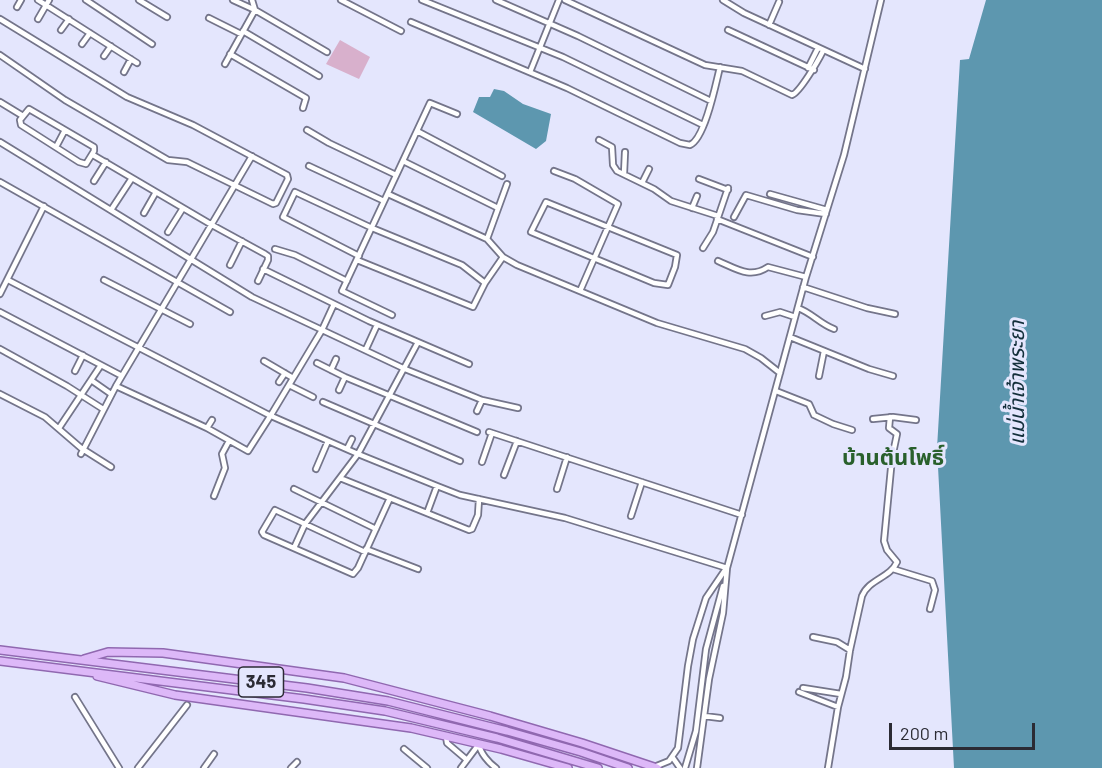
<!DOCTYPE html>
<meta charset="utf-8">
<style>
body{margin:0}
#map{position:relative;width:1102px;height:768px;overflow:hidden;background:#e4e6fd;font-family:Barlow,sans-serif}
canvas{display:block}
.scale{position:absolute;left:889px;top:723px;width:146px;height:27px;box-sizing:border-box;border:3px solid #2b2b34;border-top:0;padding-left:8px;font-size:18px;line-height:21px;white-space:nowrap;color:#2b2b34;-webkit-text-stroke:4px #e4e6fd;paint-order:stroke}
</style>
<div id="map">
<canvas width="1102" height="768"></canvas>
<div class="scale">200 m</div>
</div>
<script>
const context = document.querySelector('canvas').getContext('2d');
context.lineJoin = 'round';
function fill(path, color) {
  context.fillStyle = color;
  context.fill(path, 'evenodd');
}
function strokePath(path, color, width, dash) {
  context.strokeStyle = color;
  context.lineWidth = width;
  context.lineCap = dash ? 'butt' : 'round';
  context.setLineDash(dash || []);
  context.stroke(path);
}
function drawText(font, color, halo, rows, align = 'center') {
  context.font = font + ' Barlow,"Noto Sans Thai",sans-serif';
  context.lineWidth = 6;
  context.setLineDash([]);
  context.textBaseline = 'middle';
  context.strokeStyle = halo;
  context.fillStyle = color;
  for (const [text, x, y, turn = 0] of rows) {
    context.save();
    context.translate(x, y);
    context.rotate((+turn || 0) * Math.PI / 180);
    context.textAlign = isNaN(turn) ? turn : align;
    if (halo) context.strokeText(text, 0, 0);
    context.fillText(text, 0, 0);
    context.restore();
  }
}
const green = new Path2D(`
 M340 40 370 57 359 79 326 64Z`);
const water = new Path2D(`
 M986 0H1102V768H954L937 448 960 60 969 59Z
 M494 89 504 91 523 104 551 114 546 141 536 149 473 112 479 97H490Z`);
const street = new Path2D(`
 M38 0 137 63
 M86 0 152 44
 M139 0 167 17
 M252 0 255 10 327 52
 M341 0 401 31
 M422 0 563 57 703 125
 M496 0 578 36 711 101
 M565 0 705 65 742 71 792 95C800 92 818 61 823 51
 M723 0 744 13 865 69
 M17 7 21 0
 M209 18 241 34
 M0 19 127 97 193 125 287 175 288 179 276 203 273 204 187 162 168 160 65 100 0 55
 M38 19 49 0
 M411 22 567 88 680 143 690 145C705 139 716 83 720 67
 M769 25 779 2
 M61 30 69 19
 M728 30 814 70
 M243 31 319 76
 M82 44 90 33
 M230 54 306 98 303 108
 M104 56 111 46
 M225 64 255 10 233 0
 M808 68 818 48
 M124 72 131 59
 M530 72 559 0
 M0 102 23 116
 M29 109 94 147V151L86 164 79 162 21 125 20 120Z
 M307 130 329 143 396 175
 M417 131 502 176
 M599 140 612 147 613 165 617 171 654 189 671 201 718 216
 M0 142 252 297 405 369 482 400 518 408
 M56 147 65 130
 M93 155 212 225 265 254 268 256V260L258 281
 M403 161 498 208
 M309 166 384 201
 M554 171 575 179 618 204 580 291
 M624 174 625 152
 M699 179 728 190
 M94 181 106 162
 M0 182 230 312
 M642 183 649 169
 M388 194 487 239 503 257 517 265 657 323 745 349 761 358 780 373
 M770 194 827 210
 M546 202 677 255 675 267 668 285 654 283 531 232Z
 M692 208 697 196
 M111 210 132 178
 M144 213 156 192
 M734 217 746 195 797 210 826 214
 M717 219 813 257
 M168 232 183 208
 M487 239 507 184
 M703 248 713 232 728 188
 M275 249 295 255 347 281
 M359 256 283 217 295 192 372 228 462 265 485 283
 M357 260 473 307 485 283 503 257
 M718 261C737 269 750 279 768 267L806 277
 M230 265 242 241
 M263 269 369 321 469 364
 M8 280 269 415 358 454 437 486 460 495 565 518 727 568
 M104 280 190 324
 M803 287 867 308 895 314
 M0 294 44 206
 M798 308C812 313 820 324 834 329
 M0 312 122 376
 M392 315 342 291 430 103 457 114
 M765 316 780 312 795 317
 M790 337 869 369 893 376
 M0 349 67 386 103 409
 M366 349 377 325
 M264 361 293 378
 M317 363 345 377 477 432
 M331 370 336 359
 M75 371 83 355
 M819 376 824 351
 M91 380 111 394
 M279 382 285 373
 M289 385 313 397
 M116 386 207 428 248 451 271 415 322 330 334 304
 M339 390 345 377
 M776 391 809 404 814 415 833 424 852 430
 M0 394 45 417 81 448 111 467
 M323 402 460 461
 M477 411 482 400
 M873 419 893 417 916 420
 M59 428 101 365
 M207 428 212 420
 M489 432 742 515
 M347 449 352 439
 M81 454 116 386 252 156
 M892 458 907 461
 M482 462 492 433
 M316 469 328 441
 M504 475 517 441
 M340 478 469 530 472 529 478 515 479 499
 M294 489 376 529
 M557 489 567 457
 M214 496 225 468 222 454 229 441
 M427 513 437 486
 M631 516 642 482
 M294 548 305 524 358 454 417 344
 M366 549 418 569
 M365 552 275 510 262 532 264 535 353 574 358 568 390 498
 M893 569 932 581 935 590 930 609
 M813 637 837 642 850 650
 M803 688 841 694
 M799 692 838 707
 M75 697 119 768
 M704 716 720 718
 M446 736 447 743 467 760
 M479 744C480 753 489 763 496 768
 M404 749 427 768
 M673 758 680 768
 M654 767 669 761 678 748 688 666 693 639 706 598 725 570
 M138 768 187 705
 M204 768 214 754
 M291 768 297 762
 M461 768 479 744
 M685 768 696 731 706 649 723 586
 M697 768 709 679 723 613 727 568 806 277 844 155 881 0
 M828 768 838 707 846 677 850 650 862 596C869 579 890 578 897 562L887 550 884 541 892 458 897 434 889 428 890 417`);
const primary = new Path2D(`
 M0 650 307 688 388 701 507 731 581 752 628 768
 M84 659 108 652 163 653 344 678 490 716 582 743 657 768
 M0 661 304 699 385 711 497 738 598 768
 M97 676 175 695 411 728 501 749 568 768`);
const shields = [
 [261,682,45]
];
const shieldNames = [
 ["345",261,682]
];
const waterNames = [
 ["แม่น้ำเจ้าพระยา",1017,383,-90]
];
const quarterNames = [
 ["บ้านต้นโพธิ์",893,458]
];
fill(green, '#d8b0cc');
fill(water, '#5d97af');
strokePath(street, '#74758a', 8);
strokePath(primary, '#9068b0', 10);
strokePath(street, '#fff', 4.5);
strokePath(primary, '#ddb8f8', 7);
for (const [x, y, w] of shields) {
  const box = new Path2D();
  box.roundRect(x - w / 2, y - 15, w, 30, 4.5);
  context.fillStyle = '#e4e6fd';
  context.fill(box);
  strokePath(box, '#2b2b34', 1.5);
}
drawText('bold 18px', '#2b2b34', null, shieldNames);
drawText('italic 21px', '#132f3b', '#e4e6fd', waterNames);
drawText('bold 22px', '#29602c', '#e4e6fd', quarterNames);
</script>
